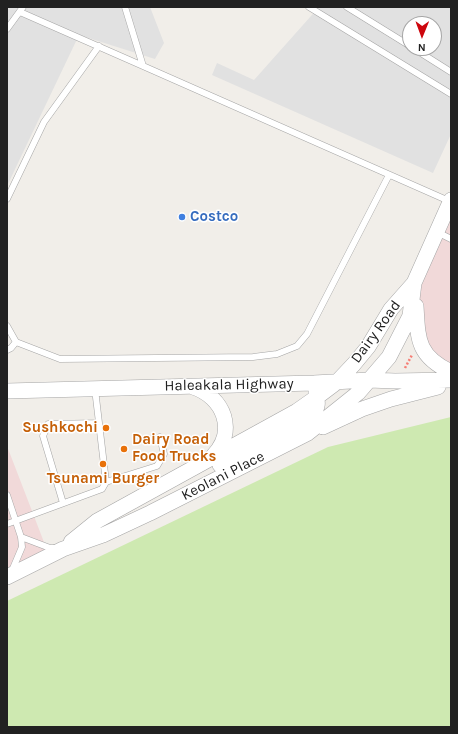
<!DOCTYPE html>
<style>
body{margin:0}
#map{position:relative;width:458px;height:734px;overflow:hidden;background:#f1eee9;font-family:Karla,sans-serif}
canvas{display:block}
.frame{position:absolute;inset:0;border:8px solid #212121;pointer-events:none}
.north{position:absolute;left:402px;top:16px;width:40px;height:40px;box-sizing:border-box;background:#fff;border:1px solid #a6a6a6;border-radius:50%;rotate:181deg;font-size:11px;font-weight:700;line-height:16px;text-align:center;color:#212121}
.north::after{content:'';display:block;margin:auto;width:14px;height:18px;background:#cd060d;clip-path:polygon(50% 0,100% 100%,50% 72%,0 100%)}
</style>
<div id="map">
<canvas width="458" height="734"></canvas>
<div class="frame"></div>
<div class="north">N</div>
</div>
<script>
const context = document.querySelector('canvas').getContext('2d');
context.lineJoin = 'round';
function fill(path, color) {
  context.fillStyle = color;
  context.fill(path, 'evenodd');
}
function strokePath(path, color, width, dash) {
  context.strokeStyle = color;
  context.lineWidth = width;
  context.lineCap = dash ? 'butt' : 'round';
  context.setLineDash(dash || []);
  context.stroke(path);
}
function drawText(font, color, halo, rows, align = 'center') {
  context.font = font + ' Karla,sans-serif';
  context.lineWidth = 3;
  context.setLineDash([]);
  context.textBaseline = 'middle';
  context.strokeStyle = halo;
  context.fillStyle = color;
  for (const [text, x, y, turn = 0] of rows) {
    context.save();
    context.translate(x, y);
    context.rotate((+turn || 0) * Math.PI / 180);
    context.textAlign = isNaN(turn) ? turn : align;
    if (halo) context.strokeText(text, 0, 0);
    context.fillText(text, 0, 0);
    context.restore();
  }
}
const commercial = new Path2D(`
 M451 200V372L429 357 414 283Z
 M7 446 47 550 7 570Z`);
const grass = new Path2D(`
 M451 417V727H7V601L328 447Z`);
const parking = new Path2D(`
 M7 7H150L164 43 155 59 79 35 7 186Z
 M319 7H451V134L433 173 212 75 217 63 254 80ZM410 24H434V48H410Z`);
const path = new Path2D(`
 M405 368 412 355`);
const service = new Path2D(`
 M125 7 143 66 449 201
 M309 7 451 94
 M347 7 410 46
 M20 12 143 66
 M7 29 23 7
 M413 48 451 72
 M7 199 44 122 99 46
 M437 232 451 239
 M7 326 16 342 11 348 7 350
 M16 342 60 359 253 357 277 354 297 346 307 334 389 175
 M106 482 157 466 164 454 160 437
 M7 495 21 537 22 547 11 573
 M63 503 43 436 48 424 99 423
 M7 524 102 489 106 482 95 389
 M21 537 50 548H57`);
const tertiary = new Path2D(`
 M416 306C418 339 417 356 451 372
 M193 387C224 397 237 431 213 456
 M7 391 314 383 369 380 395 381 451 380
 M323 427 362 409 391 399 438 387
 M220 465 311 416C319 408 318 402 316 392
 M71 542 97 521 297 411 317 397 337 382 354 364 368 347 391 309 414 283
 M7 577 63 549 103 535 150 513 308 433 358 393 389 357 410 316 414 283 451 200`);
const markers = [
 [182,217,4,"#3f7fe0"],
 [106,428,4,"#e8710a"],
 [124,449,4,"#e8710a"],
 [103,464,4,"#e8710a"]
];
const shopNames = [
 ["Costco",190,217]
];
const streetNames = [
 ["Dairy Road",376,332,-54],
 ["Haleakala Highway",229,385,-1],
 ["Keolani Place",223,476,-27]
];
const foodNames = [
 ["Sushkochi",98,428],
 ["Dairy Road",132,440,"left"],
 ["Food Trucks",132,457,"left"],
 ["Tsunami Burger",103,479,"center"]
];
fill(commercial, '#f1d9d9');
fill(grass, '#cee9b1');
fill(parking, '#e1e1e1');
strokePath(service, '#a5a5a5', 7);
strokePath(tertiary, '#a5a5a5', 16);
strokePath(path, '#f67e75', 2.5, [2, 2]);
strokePath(service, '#fff', 6);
strokePath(tertiary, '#fff', 15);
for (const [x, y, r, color] of markers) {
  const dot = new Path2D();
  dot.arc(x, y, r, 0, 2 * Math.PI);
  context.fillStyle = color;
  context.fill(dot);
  strokePath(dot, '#fff', 1.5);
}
drawText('bold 15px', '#366cbe', '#fff', shopNames, 'left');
drawText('15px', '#212121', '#fff', streetNames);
drawText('bold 15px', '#c56008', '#fff', foodNames, 'right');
</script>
